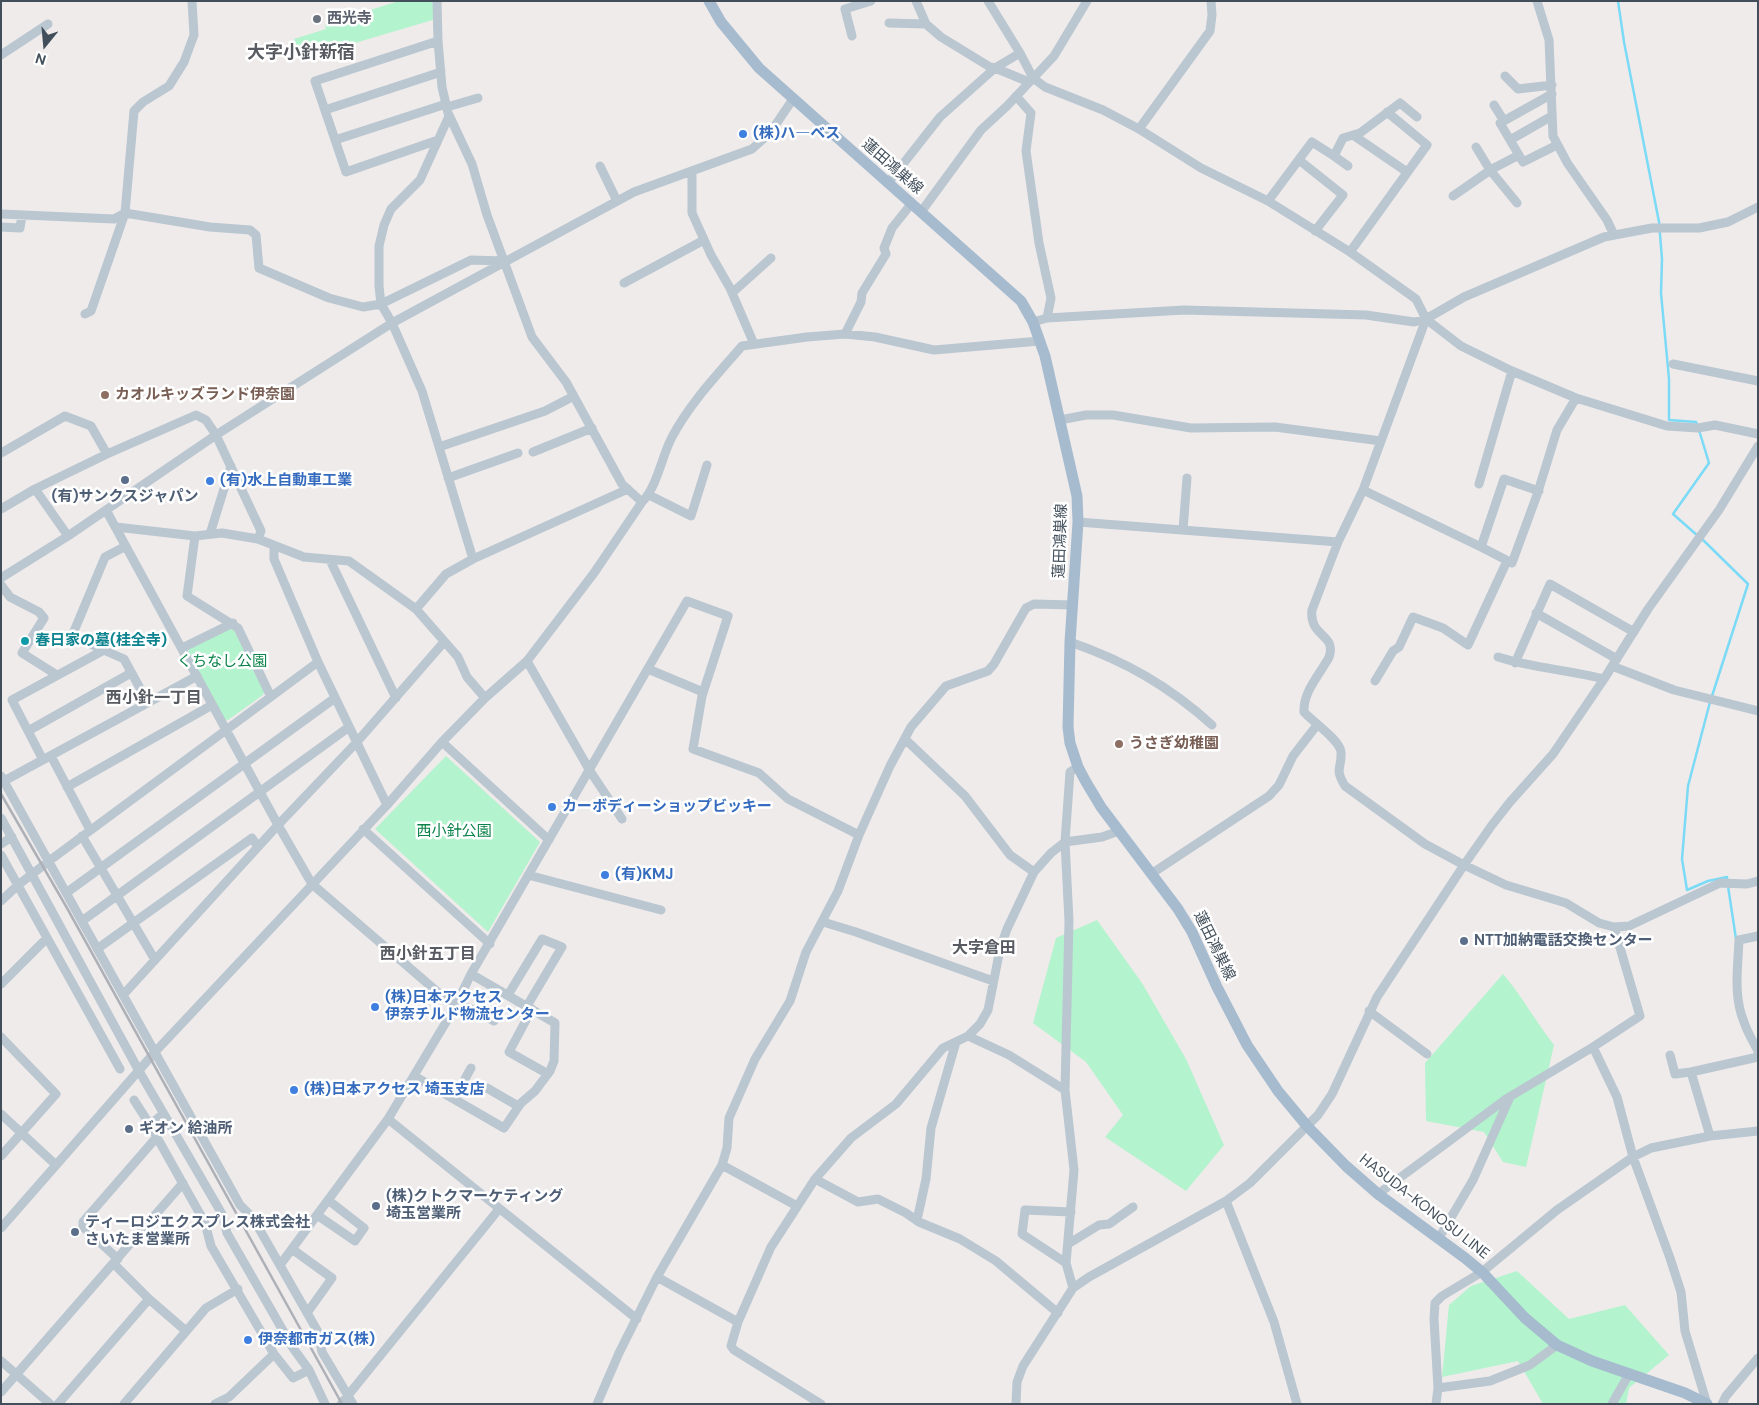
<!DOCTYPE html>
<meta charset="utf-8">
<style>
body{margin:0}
#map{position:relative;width:1759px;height:1405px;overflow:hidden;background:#efebeb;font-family:"DM Sans",sans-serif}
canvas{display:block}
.frame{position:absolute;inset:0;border:2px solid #424f5b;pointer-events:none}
.north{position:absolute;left:20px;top:20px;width:50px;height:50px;-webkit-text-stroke:4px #fff;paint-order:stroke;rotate:197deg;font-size:14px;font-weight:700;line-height:20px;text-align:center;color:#424f5b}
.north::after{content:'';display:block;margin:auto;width:18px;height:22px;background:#424f5b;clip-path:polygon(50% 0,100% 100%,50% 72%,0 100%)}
</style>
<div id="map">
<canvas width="1759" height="1405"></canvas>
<div class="frame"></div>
<div class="north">N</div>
</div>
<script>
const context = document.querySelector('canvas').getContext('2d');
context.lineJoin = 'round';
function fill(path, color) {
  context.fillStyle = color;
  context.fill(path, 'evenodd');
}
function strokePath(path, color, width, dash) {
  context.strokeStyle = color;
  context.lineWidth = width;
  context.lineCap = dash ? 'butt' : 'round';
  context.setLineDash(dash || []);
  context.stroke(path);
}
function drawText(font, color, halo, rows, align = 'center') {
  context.font = font + ' "DM Sans","Noto Sans JP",sans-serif';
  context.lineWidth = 5;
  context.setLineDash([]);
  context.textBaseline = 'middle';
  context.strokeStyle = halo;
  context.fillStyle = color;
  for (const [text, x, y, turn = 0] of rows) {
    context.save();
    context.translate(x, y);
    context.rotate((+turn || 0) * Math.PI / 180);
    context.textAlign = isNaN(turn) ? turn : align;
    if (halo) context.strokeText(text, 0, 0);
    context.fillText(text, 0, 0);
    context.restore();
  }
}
const green = new Path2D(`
 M399 1H432L436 19 301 59 294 39 326 29 325 24Z
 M230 629 234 630 264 692 263 695 228 720 224 719 188 650 189 648Z
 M446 756 540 842 488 932 375 829Z
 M1097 920 1142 983 1186 1059 1224 1145 1186 1191 1105 1137 1123 1115 1086 1062 1033 1023 1056 938Z
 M1503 974C1522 996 1536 1022 1554 1045L1526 1167 1503 1162 1484 1132 1426 1121 1425 1063Z
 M1517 1271 1569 1319 1625 1305 1669 1355 1629 1388 1626 1404H1543L1518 1361 1442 1377 1449 1305 1471 1286Z`);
const stream = new Path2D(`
 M1618 1 1624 42 1659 222 1662 259 1661 293 1669 379V420L1696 422 1697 425
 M1698 536 1673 514 1709 463 1699 430
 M1702 539 1748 584 1712 696
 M1710 702 1688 786 1682 859 1687 890 1708 881 1727 877V880
 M1728 886 1736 939`);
const minor = new Path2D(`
 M437 1 438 41 442 87 448 113 472 164 487 215 532 337 566 382 622 484 642 502
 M916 1 926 24 941 37 990 67 995 68 1020 53
 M988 1 1020 53 1033 78 1045 87 1103 110 1139 129 1201 168 1268 201 1350 252 1416 299 1426 319 1461 346 1512 371 1576 398 1667 426 1698 428 1715 425 1758 434
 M1537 1 1549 40 1553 136 1568 164 1607 220 1614 235
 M889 23 926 24
 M852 36 845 9 871 1
 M438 41 315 81 346 172 438 140
 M1 55 48 24
 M1505 76 1518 89 1552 85
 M1552 94 1500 123 1523 162 1557 145
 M1016 96 1031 113 1026 151 1039 243 1051 298 1047 318
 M1494 105 1504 121
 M447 107 478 98
 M325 110 441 72
 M1139 129 1210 31 1212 15 1211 1
 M1353 135 1407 172
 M335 140 446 104
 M1510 140 1552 116
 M1476 147 1490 170 1517 203
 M1334 156 1348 166
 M1299 160 1343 195 1315 231
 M600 166 617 201
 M692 171V213L711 255 730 288 754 344
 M888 183 940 117 995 68 1029 82
 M1453 196 1492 169 1519 155
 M1268 201 1312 142 1334 156 1343 138 1360 133 1400 103 1417 117
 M921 212 981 130 1007 106 1054 56 1087 1
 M1 214 114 219 125 213 210 227 250 230 256 235 259 268 329 298 363 307 381 304 471 260 504 261
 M1 227 20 228 22 215
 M1350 252 1427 145 1387 112
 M624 283 704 240
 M732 293 771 258
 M85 314 91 311 125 213 134 111 143 102 169 86 184 62 194 35 192 1
 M1426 319 1363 490 1338 542 1312 610C1309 636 1334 634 1330 653 1330 657 1327 661 1325 664 1316 679 1303 694 1304 712 1313 722 1340 740 1341 752 1342 769 1334 768 1345 786L1425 844 1464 865 1506 885 1566 903 1599 923 1614 927 1629 926 1720 883 1747 884 1758 881
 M1033 322 1047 318 1184 310 1366 315 1414 322 1426 319 1464 297 1604 237 1652 228H1699L1728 222 1758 207
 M845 334 861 302 862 293 886 254 884 248 892 228 912 203
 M1673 364 1758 381
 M1060 420 1086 415H1113L1191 428 1275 427 1381 441
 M439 447 545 411 574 396
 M533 452 592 428
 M1 453 65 416 91 426 107 454
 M448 478 518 453
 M1479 484 1512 371
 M35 489 68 536
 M1363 490 1481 547 1512 563 1537 495 1557 430 1576 398
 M649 495 691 516 707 465
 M1 509 35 489 107 454 196 415 206 420 216 435 261 531 258 539
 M106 510 278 825 312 884 455 1007
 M1078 522 1338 542
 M116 527 195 536 222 533 258 539 304 557 349 561 416 609 458 657 467 677 485 698
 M1183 530 1187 478
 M210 534 231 466
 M195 536 187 596 238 628 271 697
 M126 546 105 557 72 636 124 659 148 703
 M274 546V559L318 662 387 805
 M1481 547 1504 479 1539 491
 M473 559 628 489
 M330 560 396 698
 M1 578 68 536 216 435 392 323 634 192 752 149 770 133 793 99
 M1 585 10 597 39 612 44 618 22 653 57 675
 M416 609 446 574 473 559 422 391 392 323 381 304 379 286V246L384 225 391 209 420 180 449 116
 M1536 613 1617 659
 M1070 642C1125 661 1169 686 1212 725
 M182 648 233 623
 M1498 657C1533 668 1569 670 1604 679
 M527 661 590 771 622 819
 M1515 663 1550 584 1634 632
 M1612 666 1674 690 1758 711
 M648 669 703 692
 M1375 681 1393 651 1399 647 1413 617 1443 628 1468 645 1507 561
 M28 731 131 673
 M905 739 965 796 1010 855 1034 872
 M442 742 549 840
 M51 756 90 830
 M43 760 12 700 104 650
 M1 776 240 1205 253 1218 318 1332 322 1352 353 1404
 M4 781 197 676
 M67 787 212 705
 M1 818 139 1071 222 1214 227 1233 293 1348 309 1370 325 1404
 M363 829 490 944
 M82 836 155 960
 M1 844 12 837
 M1 855 120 1069
 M1151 874 1269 796 1279 785 1293 756 1317 725
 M528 875 661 910
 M66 893 335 698
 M1 901 18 885 49 861 318 662
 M82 921 349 727
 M823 922 856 932 993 981
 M1614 927 1640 1016 1593 1047 1617 1097 1633 1157 1670 1258 1681 1292 1685 1331 1707 1404
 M1758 936 1739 940C1738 967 1733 996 1744 1022 1747 1032 1753 1041 1758 1051
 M97 949 252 838 258 847
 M1 984 47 938
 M123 995 278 825 356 743 444 642
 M508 995 542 939 562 947 527 1006
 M457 1002 494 1021
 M532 1009 509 1052 548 1074
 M1369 1011 1427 1054
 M968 1036 1009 1055 1065 1090
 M1 1037 56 1094 1 1156
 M1670 1055 1675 1074 1691 1072 1710 1136
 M1691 1072 1758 1057
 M414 1076 504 1128 521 1103 535 1091 550 1071 554 1061 555 1023 471 974
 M487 1088 518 1106
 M454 1099 471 1068
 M134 1100 150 1125
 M1 1114 56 1165
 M163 1114 150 1125 205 1223 211 1246 274 1354 293 1378 309 1370
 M388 1119 637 1319
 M722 1165 797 1206
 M815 1179 858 1202 878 1199 906 1213 919 1222 960 1239 996 1261 1058 1313
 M1378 1194 1506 1099 1593 1047
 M1226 1201 1274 1322 1297 1404
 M317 1215 355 1241 364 1228 328 1200
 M917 1220 926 1179 931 1128 956 1042
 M1 1228 155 1052 387 805 442 742 485 698 527 661 594 573 642 502C658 485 661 458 672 437 690 403 717 375 742 346L807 337 845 334 875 337 934 350 1040 341
 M1439 1238 1473 1180 1510 1097
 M1068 1244 1099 1225 1109 1224 1133 1207
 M292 1249 332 1278 307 1313
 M118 1259 83 1227V1222L156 1138
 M1066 1263 1022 1234 1025 1210 1071 1212
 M114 1264 149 1299 186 1331
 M280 1265 388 1119 455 1007 471 974 687 601 728 616 702 696 693 749 759 773 788 799 859 835
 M657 1277 738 1322
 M1073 1288 1066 1263 1074 1170 1065 1090 1069 921 1065 842 1070 772 1078 767
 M1557 1345 1530 1365 1490 1381 1438 1388 1434 1319 1435 1303 1442 1296 1482 1272 1557 1210 1633 1157 1651 1148 1710 1136 1758 1131
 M1 1361 50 1404
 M1 1392 183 1183
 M58 1404 149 1299
 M124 1404 206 1308 238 1289
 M215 1404 229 1397 274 1354
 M341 1404 499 1209
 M597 1404 619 1353 657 1277 722 1165 727 1148 729 1118 755 1059 790 1001 806 952 838 891 859 835 890 766 911 727 946 686 988 671 994 664 1026 608 1034 604 1073 605
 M821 1404 734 1350 731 1346 738 1322 771 1247 815 1179 851 1138 896 1104 943 1048 968 1036 980 1024 988 1010 1000 949 1007 929 1034 872 1051 853 1065 842 1102 837 1119 831
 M1016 1404 1017 1382 1023 1366 1073 1288 1089 1277 1226 1201 1250 1183 1318 1115 1332 1094 1377 997 1464 865 1492 825 1510 802 1553 754 1604 679 1648 609 1719 510 1758 446
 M1436 1404 1438 1388
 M1612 1404 1629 1374
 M1722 1404 1726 1396 1758 1358`);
const major = new Path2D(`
 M709 1 721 22 759 68 1021 301 1033 322 1045 356 1077 496 1078 522 1070 642 1068 727 1070 743 1078 767 1086 782 1101 807 1178 909 1192 932 1217 987 1247 1045 1278 1091 1307 1126 1346 1166 1378 1194 1465 1258 1482 1272 1525 1318 1544 1334 1557 1345 1592 1361 1685 1393 1707 1404`);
const rail = new Path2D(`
 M1 794 67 908 342 1404`);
const markers = [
 [317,19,5,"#6b7280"],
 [743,134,5,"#3f7fe0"],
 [105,395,5,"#8d6e63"],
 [125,480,5,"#5c6f8a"],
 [210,481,5,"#3f7fe0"],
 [25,641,5,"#0f9aa8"],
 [1119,744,5,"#8d6e63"],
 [552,807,5,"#3f7fe0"],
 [605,875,5,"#3f7fe0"],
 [1464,941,5,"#5c6f8a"],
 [375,1007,5,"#3f7fe0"],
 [294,1090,5,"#3f7fe0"],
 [129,1129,5,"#5c6f8a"],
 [376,1206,5,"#5c6f8a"],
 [75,1232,5,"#5c6f8a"],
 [248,1340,5,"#3f7fe0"]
];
const worshipNames = [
 ["西光寺",327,19]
];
const shopNames = [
 ["(株)ハ―ベス",753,134],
 ["(有)水上自動車工業",220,481],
 ["カーボディーショップビッキー",562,807],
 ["(有)KMJ",615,875],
 ["(株)日本アクセス",385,998],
 ["伊奈チルド物流センター",385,1015],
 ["(株)日本アクセス 埼玉支店",304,1090],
 ["伊奈都市ガス(株)",258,1340]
];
const streetNames = [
 ["蓮田鴻巣線",892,167,41],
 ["蓮田鴻巣線",1061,541,-88],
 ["蓮田鴻巣線",1214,946,64],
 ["HASUDA-KONOSU LINE",1424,1207,38]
];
const educationNames = [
 ["カオルキッズランド伊奈園",115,395],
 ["うさぎ幼稚園",1129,744]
];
const serviceNames = [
 ["(有)サンクスジャパン",125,497,"center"],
 ["NTT加納電話交換センター",1474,941],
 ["ギオン 給油所",139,1129],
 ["(株)クトクマーケティング",386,1197],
 ["埼玉営業所",386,1214],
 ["ティーロジエクスプレス株式会社",85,1223],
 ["さいたま営業所",85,1240]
];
const cultureNames = [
 ["春日家の墓(桂全寺)",35,641]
];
const parkNames = [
 ["くちなし公園",222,662],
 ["西小針公園",454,832]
];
const neighbourhoodNames = [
 ["西小針一丁目",154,699],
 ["大字倉田",984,949],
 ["西小針五丁目",428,955]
];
const quarterNames = [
 ["大字小針新宿",301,53]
];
fill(green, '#b3f3cd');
strokePath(stream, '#7bdaf5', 2.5);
strokePath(minor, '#bac6d0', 9);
strokePath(major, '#a7bbcf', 11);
strokePath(rail, '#adb1b7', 2.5);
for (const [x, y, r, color] of markers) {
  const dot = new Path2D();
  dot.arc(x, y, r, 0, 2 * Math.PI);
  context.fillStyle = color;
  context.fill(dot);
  strokePath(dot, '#fff', 2);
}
drawText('bold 15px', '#5b616d', '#fff', worshipNames, 'left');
drawText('bold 15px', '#366cbe', '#fff', shopNames, 'left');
drawText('15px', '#424f5b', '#fff', streetNames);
drawText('bold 15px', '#785e54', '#fff', educationNames, 'left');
drawText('bold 15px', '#4e5e75', '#fff', serviceNames, 'left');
drawText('bold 15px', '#0d838f', '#fff', cultureNames, 'left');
drawText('15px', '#0c834a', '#fff', parkNames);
drawText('bold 16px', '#585c62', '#fff', neighbourhoodNames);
drawText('bold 18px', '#585c62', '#fff', quarterNames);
</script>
